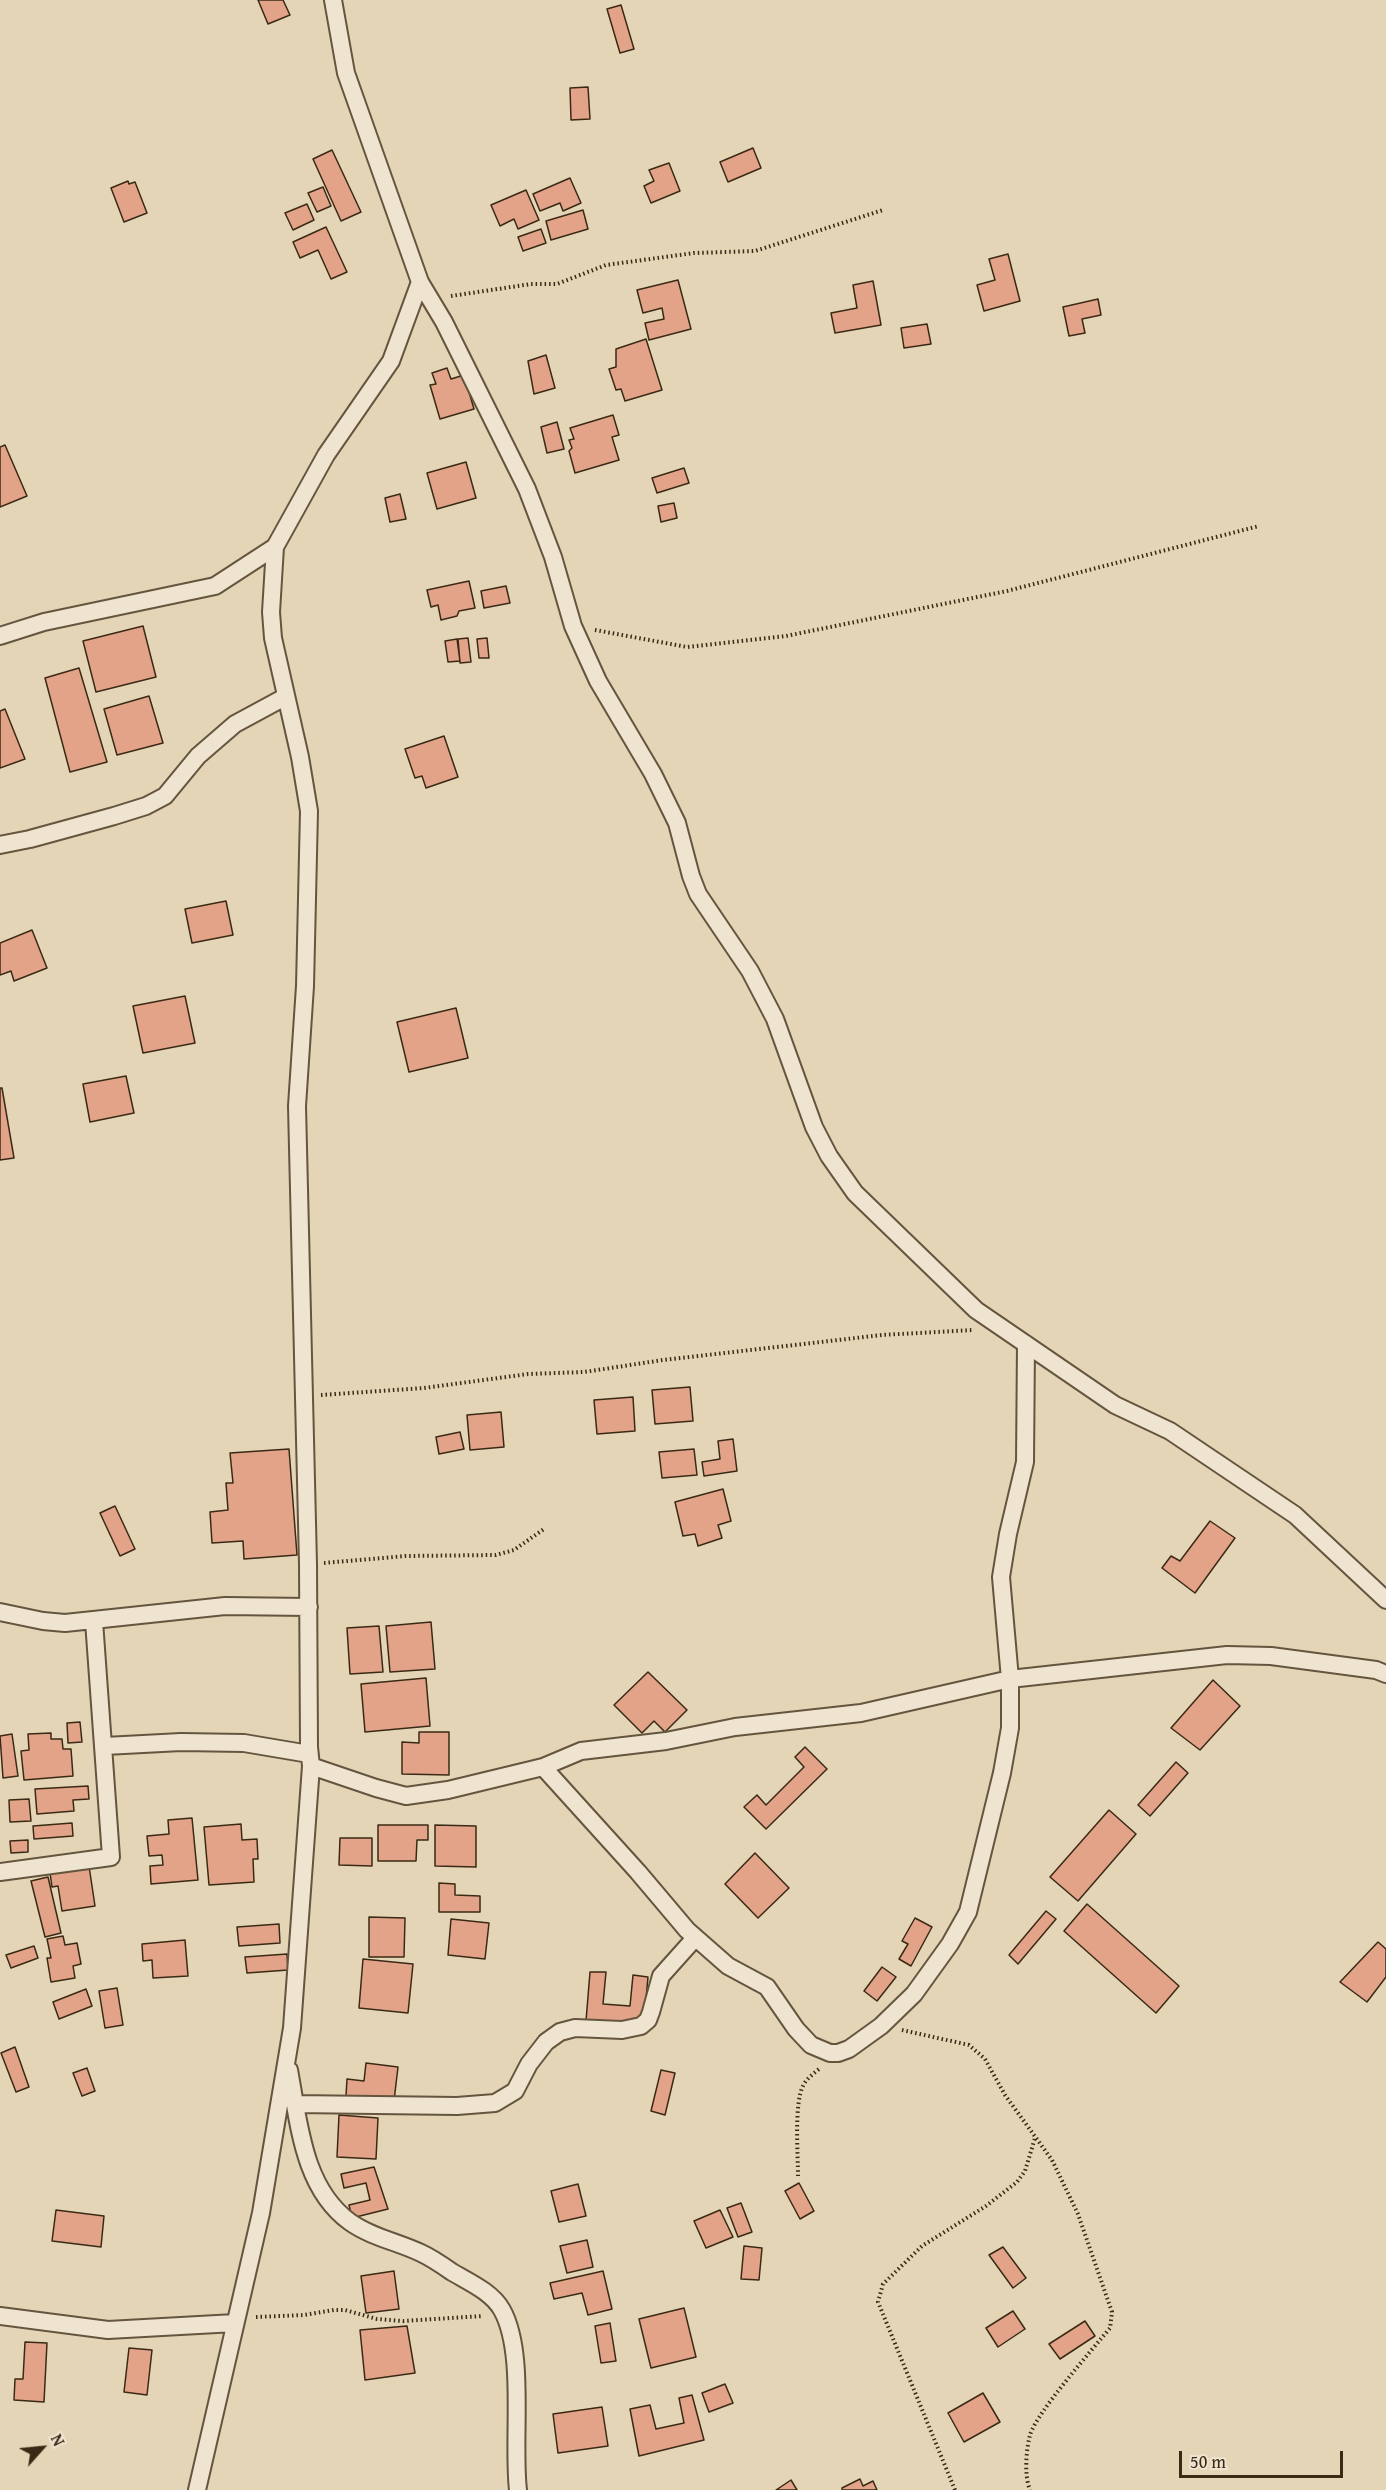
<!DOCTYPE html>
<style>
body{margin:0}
#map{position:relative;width:1386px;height:2490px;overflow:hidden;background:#e5d5b7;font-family:"Gentium Book Plus",serif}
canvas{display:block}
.north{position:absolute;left:12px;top:2418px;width:60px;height:60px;-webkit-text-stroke:4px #eee4d0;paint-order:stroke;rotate:63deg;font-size:16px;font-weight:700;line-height:24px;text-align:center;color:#3a2a15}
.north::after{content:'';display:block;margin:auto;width:21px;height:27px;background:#3a2a15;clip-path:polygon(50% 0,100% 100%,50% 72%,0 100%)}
.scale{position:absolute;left:1179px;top:2451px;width:164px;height:27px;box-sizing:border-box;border:3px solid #3a2a15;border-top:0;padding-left:8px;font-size:18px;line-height:21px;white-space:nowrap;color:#3a2a15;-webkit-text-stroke:4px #eee4d0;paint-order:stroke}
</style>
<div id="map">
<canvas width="1386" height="2490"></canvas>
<div class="north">N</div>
<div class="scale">50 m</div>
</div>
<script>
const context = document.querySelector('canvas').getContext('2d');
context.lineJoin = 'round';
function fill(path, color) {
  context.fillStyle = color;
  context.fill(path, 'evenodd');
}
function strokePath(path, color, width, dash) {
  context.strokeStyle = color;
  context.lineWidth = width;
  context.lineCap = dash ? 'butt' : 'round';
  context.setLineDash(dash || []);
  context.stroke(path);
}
const building = new Path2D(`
 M258 0H283L290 15 268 24Z
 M621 5 634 49 620 53 607 9Z
 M588 87 590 119 571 120 570 88Z
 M753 148 761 168 728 182 720 162Z
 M332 150 361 212 341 221 313 159Z
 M669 163 680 191 651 203 644 186 654 181 649 170Z
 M570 178 581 203 563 211 560 203 540 211 533 194Z
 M128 181 129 184 135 182 147 213 124 222 111 188Z
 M323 187 331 206 317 212 308 193Z
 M526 190 539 220 518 229 514 219 500 226 491 205Z
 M307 204 314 220 293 230 285 213Z
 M583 210 588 229 551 240 546 221Z
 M326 227 347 272 331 279 318 250 300 258 293 242Z
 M541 229 546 243 523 251 518 237Z
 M1008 254 1020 301 984 311 977 285 995 280 989 259Z
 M678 280 691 329 649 340 645 323 664 319 662 308 643 313 637 290Z
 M873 281 881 325 835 333 831 313 857 308 853 285Z
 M1098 299 1101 315 1082 319 1085 333 1069 336 1063 307Z
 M927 324 931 344 904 348 901 328Z
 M646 339 662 390 625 401 621 389 616 390 609 369 616 367V349Z
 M546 355 555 388 534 394 528 361Z
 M447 368 451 379 464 375 474 409 440 419 430 385 436 384 432 373Z
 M613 415 619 435 612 437 619 460 575 473 569 451 572 448 569 440 574 439 570 428Z
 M557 422 564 449 547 453 541 427Z
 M5 445 27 496 0 507V447Z
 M466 462 476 498 437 509 427 473Z
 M684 468 689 483 657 493 652 478Z
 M400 494 406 519 390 522 385 498Z
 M674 503 677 518 661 522 658 506Z
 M469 581 475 608 459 611 457 616 441 620 438 605 431 607 427 590Z
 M506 586 510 603 484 608 481 591Z
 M143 626 156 677 96 692 83 641Z
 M468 638 471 662 460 663 458 639Z
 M487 638 489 658H479L477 639Z
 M457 639 460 661 448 662 445 641Z
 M79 668 107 762 70 772 45 678Z
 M149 696 163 743 117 755 104 709Z
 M5 709 25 759 0 768V711Z
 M444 736 458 777 426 788 422 776 415 778 405 749Z
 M226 901 233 935 192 943 185 909Z
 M32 930 47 968 14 981 11 971 0 975V943Z
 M185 996 195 1043 143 1053 133 1006Z
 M456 1008 468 1058 409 1072 397 1022Z
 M126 1076 134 1113 90 1122 83 1084Z
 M0 1088H2L14 1158 0 1160Z
 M690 1387 693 1421 655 1424 652 1390Z
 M633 1397 635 1431 597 1434 594 1400Z
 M501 1412 504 1447 470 1450 467 1415Z
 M460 1432 464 1449 439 1454 436 1437Z
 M733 1439 737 1471 704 1476 702 1462 720 1459 718 1441Z
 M289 1449 297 1555 244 1559 243 1541 212 1543 210 1512 228 1510 226 1483H233L230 1453Z
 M694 1449 697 1475 662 1478 659 1452Z
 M723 1489 731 1521 718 1525 722 1538 698 1546 695 1534 683 1536 675 1502Z
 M115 1506 135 1549 120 1556 100 1513Z
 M1210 1521 1235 1538 1195 1593 1162 1568 1171 1556 1180 1561Z
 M431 1622 435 1669 390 1672 386 1626Z
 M379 1626 383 1672 350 1674 347 1628Z
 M648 1672 687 1710 665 1732 654 1721 642 1733 614 1705Z
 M426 1678 430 1726 365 1732 361 1684Z
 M1213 1680 1240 1706 1200 1750 1171 1728Z
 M80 1722 82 1742 68 1743 67 1723Z
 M419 1732H449V1775L402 1774V1742L419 1743Z
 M51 1733V1739H62L63 1749H71L73 1776 24 1780 21 1751 29 1750 28 1734Z
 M12 1734 18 1776 3 1778 0 1736Z
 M805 1747 827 1769 766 1829 744 1807 757 1795 766 1805 804 1767 795 1757Z
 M1176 1762 1188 1773 1150 1816 1138 1805Z
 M88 1786 89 1799 73 1800 74 1811 37 1814 35 1789Z
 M29 1799 31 1821 10 1822 9 1800Z
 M1109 1810 1136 1834 1078 1901 1050 1877Z
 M192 1818 198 1880 151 1884 150 1866 163 1865 162 1855 149 1856 147 1836 169 1834 168 1820Z
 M72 1823 73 1836 34 1839 33 1826Z
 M241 1824 242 1840 257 1839 258 1859H253L254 1882 209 1885 204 1827Z
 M378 1825H428V1840H417L416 1861H378Z
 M435 1825 476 1826V1867L435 1866Z
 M340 1838H372V1866L339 1865Z
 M28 1840V1852L11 1853 10 1841Z
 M755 1853 789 1888 758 1918 725 1884Z
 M89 1866 95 1906 62 1911 58 1886 52 1887 50 1873Z
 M48 1877 61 1933 45 1937 31 1881Z
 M439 1883 455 1884V1895L480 1896V1912H439Z
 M1087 1904 1179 1986 1156 2013 1064 1931Z
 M1046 1911 1056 1919 1018 1964 1009 1955Z
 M369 1917 405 1918 404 1957H369Z
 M915 1918 932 1927 911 1966 899 1959 908 1944 902 1941Z
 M451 1919 489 1923 485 1959 448 1955Z
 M279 1924 280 1943 239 1946 237 1927Z
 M63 1936 65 1945 77 1943 81 1964 73 1966 75 1978 51 1982 47 1958H51L47 1939Z
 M185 1940 188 1976 153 1978 152 1960 143 1961 142 1944Z
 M1378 1942 1386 1949V1977L1367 2002 1340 1982Z
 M34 1946 38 1958 11 1968 6 1955Z
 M287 1954 288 1970 247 1973 245 1957Z
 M363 1959 413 1964 408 2013 359 2008Z
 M882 1967 896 1977 877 2001 864 1991Z
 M590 1972H606L603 2004 630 2006 633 1975 648 1977 644 2021H586Z
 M117 1988 123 2025 105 2028 99 1991Z
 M86 1989 92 2006 59 2019 53 2002Z
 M15 2047 29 2087 16 2092 1 2053Z
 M366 2063 398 2067 394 2101 346 2096 347 2079 364 2081Z
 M87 2068 95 2091 82 2096 73 2073Z
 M661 2070 675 2073 665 2115 651 2111Z
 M339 2115 378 2118 376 2159 337 2157Z
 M374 2167 388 2209 352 2218 349 2205 370 2200 366 2183 344 2188 341 2174Z
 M799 2183 814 2211 800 2219 785 2191Z
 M578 2184 586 2216 559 2222 551 2191Z
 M741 2203 752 2232 738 2237 727 2208Z
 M56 2210 104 2216 101 2247 52 2241Z
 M720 2210 733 2237 706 2248 694 2221Z
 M587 2240 593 2267 567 2273 560 2246Z
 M744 2246 762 2248 759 2280 741 2279Z
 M1003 2247 1026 2278 1013 2288 989 2255Z
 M394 2271 399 2309 366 2313 361 2276Z
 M603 2271 612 2309 588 2315 582 2293 554 2299 550 2283Z
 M684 2308 696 2357 651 2368 639 2319Z
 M1013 2311 1025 2329 998 2347 986 2328Z
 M1085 2321 1095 2336 1060 2359 1049 2344Z
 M610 2323 616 2361 601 2363 595 2326Z
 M407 2326 415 2373 365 2380 360 2330Z
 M25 2342 47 2343 44 2402 14 2400 15 2379H23Z
 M129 2348 152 2350 147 2395 124 2392Z
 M725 2384 733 2403 709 2412 702 2393Z
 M983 2393 1000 2422 964 2442 948 2413Z
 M692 2395 704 2440 639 2456 630 2409 650 2405 656 2429 684 2423 679 2398Z
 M602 2407 608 2446 558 2453 553 2414Z
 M860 2479 863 2486 873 2481 877 2490H842V2488Z
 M791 2480 797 2490H776Z`);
const path = new Path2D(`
 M451 296 531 284H557L606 265 694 253 755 251 883 210
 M595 630 687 647 786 636 1007 591 1259 526
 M321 1395 424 1388 528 1374 584 1372 663 1360 882 1335 973 1330
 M324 1563 406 1556 496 1555 514 1550 544 1529
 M902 2030 969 2045 985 2059 1005 2095 1052 2160 1078 2214 1112 2312 1110 2328C1092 2350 1037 2412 1030 2435 1026 2451 1024 2475 1030 2490
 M798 2176C798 2155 794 2103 803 2086 806 2079 813 2074 819 2069
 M256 2317 304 2315 334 2310H345L377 2319 403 2321 483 2316
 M955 2490 878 2302 883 2284 922 2246 986 2206 1017 2182 1025 2171 1035 2138`);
const street = new Path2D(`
 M333 0 346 73 420 282 444 322 527 489 553 557 573 626 598 681 653 774 677 823 691 876 698 894 750 971 775 1019 814 1127 829 1156 855 1193 976 1310 1115 1405 1170 1431 1295 1515 1386 1600
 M0 636 44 622 215 586 275 547 326 455 391 361 420 282
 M0 845 30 839 114 816 146 806 165 796 198 756 235 724 285 697
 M0 1612 43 1621 65 1623 225 1606 309 1607
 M105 1746 181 1742 244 1743 309 1754
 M311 1766 376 1788 406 1796 448 1790 543 1767 581 1751 666 1741 735 1727 861 1713 1010 1679 1227 1655 1271 1656 1376 1670 1386 1674
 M543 1767 638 1872 687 1930 728 1966 767 1987 796 2029 811 2045 830 2053H838L849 2049 881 2026 914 1994 950 1944 968 1912 1002 1773 1010 1728V1679L1001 1577 1008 1534 1025 1462 1026 1344
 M0 1872 111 1857 94 1621
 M289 2070C299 2123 303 2188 350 2222 371 2237 398 2242 421 2253 432 2258 442 2265 452 2272 469 2282 492 2292 502 2310 526 2353 512 2440 518 2490
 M295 2104 457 2106 495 2103 515 2091 529 2064 546 2042 560 2032 575 2028 622 2030 641 2026 648 2020 651 2012 661 1976 695 1938
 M0 2316 108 2330 235 2323
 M197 2490 261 2213 292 2028 311 1766 309 1747 308 1564 297 1106 305 986 309 811 300 757 273 638 271 612 275 547`);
fill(building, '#e3a388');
strokePath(building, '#3a2a15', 1.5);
strokePath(street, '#65553e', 20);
strokePath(path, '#3a2a15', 4, [1.5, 3]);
strokePath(street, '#eee4d0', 16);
</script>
